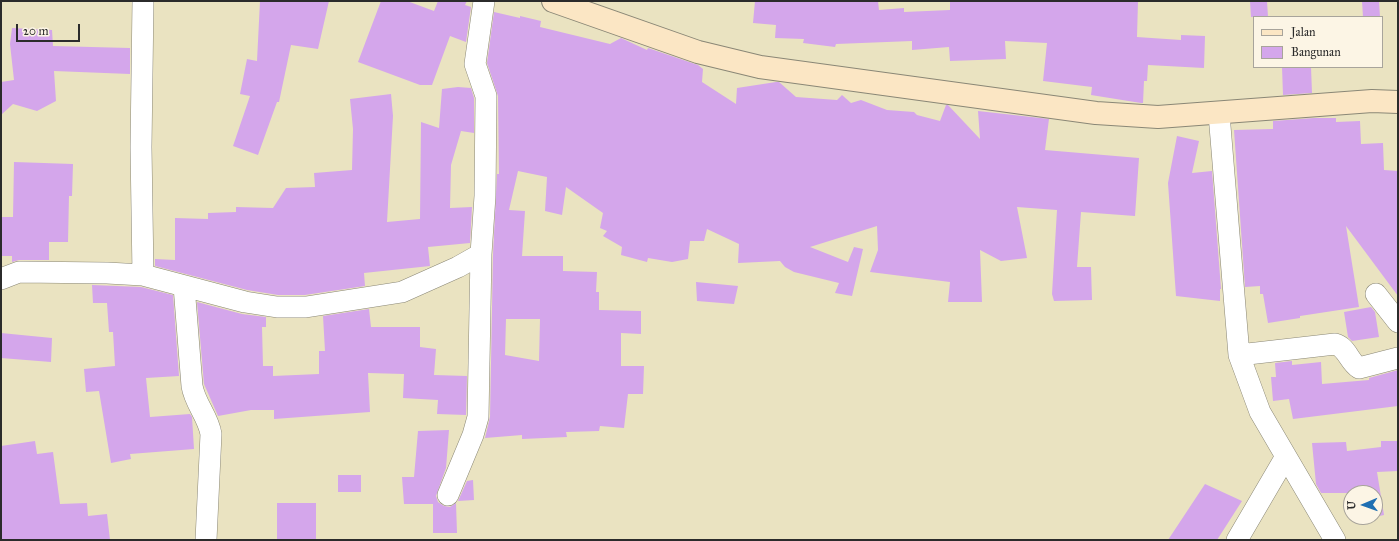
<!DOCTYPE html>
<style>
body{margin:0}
#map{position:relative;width:1399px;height:541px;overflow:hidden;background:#eae3c1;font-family:"IM FELL Great Primer",serif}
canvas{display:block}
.frame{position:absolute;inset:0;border:2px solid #2b2b2b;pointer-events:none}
.legend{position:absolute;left:1253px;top:16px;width:130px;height:52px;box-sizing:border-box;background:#fcf5e5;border:1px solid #a8a49b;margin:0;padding:5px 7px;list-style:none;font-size:12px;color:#2b2b2b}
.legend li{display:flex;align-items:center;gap:8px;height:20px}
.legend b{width:20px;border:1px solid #a8a49b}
.north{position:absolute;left:1343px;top:485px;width:40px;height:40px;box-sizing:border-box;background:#fcf5e5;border:1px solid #a8a49b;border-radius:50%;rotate:268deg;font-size:11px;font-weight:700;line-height:16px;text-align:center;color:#2b2b2b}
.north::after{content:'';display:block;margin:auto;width:14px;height:18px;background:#1f6fb2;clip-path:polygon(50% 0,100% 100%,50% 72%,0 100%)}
.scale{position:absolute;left:16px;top:24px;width:64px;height:18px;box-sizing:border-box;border:2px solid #2b2b2b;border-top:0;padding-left:5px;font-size:12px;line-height:14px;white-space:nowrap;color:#2b2b2b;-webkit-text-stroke:3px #fcf5e5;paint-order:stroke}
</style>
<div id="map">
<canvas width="1399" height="541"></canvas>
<div class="frame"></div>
<ul class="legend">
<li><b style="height:5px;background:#fbe6c4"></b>Jalan</li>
<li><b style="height:11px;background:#d4a6eb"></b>Bangunan</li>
</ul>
<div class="north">U</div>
<div class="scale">20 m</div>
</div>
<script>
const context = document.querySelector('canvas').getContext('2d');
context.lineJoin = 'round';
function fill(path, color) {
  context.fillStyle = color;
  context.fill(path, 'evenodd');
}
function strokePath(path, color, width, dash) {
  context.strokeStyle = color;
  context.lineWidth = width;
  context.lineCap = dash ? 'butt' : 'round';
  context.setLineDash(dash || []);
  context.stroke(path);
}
const building = new Path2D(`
 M260 1H329L318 49 291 45 279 102H277L258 155 233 146 250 96 240 94 247 59 257 61Z
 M381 1H407L434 11 438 1H467L465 5 471 7 466 42 450 36 432 85H420L358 62Z
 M755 1H878L879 10 904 8V12L950 10V1H1138L1137 37 1181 40V35L1205 36 1204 68 1148 65 1147 81H1144L1143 103H1141L1091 95 1092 87 1043 81 1047 43 1005 41 1006 59 950 61 949 47 912 50V41L836 44 835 47 803 43 804 39 775 38 776 25 753 23Z
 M1250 1H1267L1268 17H1251Z
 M1362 1H1379L1380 17H1363Z
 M494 12 520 18V16L541 21 540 27 610 44 621 38 647 50 648 48 698 65 703 69 702 82 736 104 737 88 776 82H779L796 97 837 100 842 95 851 103 861 100 887 110 914 112 917 115 940 121 946 105H948L980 139 978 111 1049 119 1045 150 1139 158 1135 216 1081 212 1077 267H1091L1092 300 1054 301 1052 294 1057 210 1017 207 1027 258 1001 261 980 250 982 302H948L950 282 870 272 878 250 877 226 810 247 848 262 854 247 863 249 852 296 835 293 839 283 794 272 785 267 780 261 738 263 739 244 707 229 704 241H690L688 259 672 262 648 258 647 262 621 255 622 247 603 236 607 231 600 228 603 213 566 187 562 215 545 211 547 177 518 171 509 210 525 211 522 256H563V271L597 272 596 292H599V310L641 311V334L621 333V366H644L643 394H628L624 428 600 426 599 431 566 432 567 437 522 439V435L485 438 490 417 493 255 497 174H499L498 96 487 63ZM506 319H540L539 361 505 355Z
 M12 28 52 30 53 46 130 48V74L54 71 56 101 37 111 13 104 1 115V82L14 80 10 44Z
 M1282 67H1311L1312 93 1283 95Z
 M458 87 471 88 474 98V133L461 131 451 165 450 208 472 207 470 243 428 247 430 266 364 273 365 286 305 295H278L247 290 155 266V259L175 260V218L208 219V213L236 212V207L273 208 286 188 315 187 314 173 352 170 353 129 350 99 391 94 393 116 387 222 420 219 421 122 439 128 442 89Z
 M1314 118H1336V122L1360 121 1361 144 1383 143 1384 170 1398 171V296L1346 226 1359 307 1300 316V318L1268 323 1263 294H1260V286L1245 287 1234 130 1273 129V121Z
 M1177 136 1199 141 1192 173 1212 171 1221 289H1220V301L1176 296 1168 183Z
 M14 162 73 164 72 196H69L68 242H49V260H19L12 262V256H1V217H13Z
 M696 282 738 286 734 304 697 301Z
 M92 285 141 287 173 295 179 376 146 378 150 417 190 414 192 417 194 449 130 454 131 459 111 463 99 391 86 392 84 369 115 366 113 332H109L107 303H93Z
 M197 302 242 314 266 317V327H262L263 366H273V376L319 374V351H325L323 316 369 309 371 327H420V347L436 349 434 375 467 376 466 415 437 414 438 400 403 398 404 374 368 373 370 412 274 419V410H251L218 416 204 384Z
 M1371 307 1375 312 1379 337 1352 341 1348 337 1344 312Z
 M1 333 52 338 51 362 1 358Z
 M1292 361V365L1321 362 1322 384 1369 380V378L1398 370V406L1293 419 1289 399 1273 401 1271 377H1276L1275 363Z
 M449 430 446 468 436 496 438 502 444 506 450 507 456 503 457 533H433V504H404L402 477H414L418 431Z
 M35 441 37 454 53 452 60 504 87 503 88 516 107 514 110 540H1V446Z
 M1381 441H1398V471L1377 472 1384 515 1375 517V493H1351V496V493H1321L1316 484 1312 443 1346 442 1347 451 1381 447Z
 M338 475H361V492H338Z
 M473 480 474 500 458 501 467 481Z
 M1205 484 1242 501 1217 540H1168Z
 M277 503H316V540H277Z`);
const minor = new Path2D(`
 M143 1 141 147 143 275 245 302 277 307H306L402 292 458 267 481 254 485 196 486 96 475 64 484 1
 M1219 114 1239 355 1260 412 1335 540
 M1 279 19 272 107 273 143 275
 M184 286 192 386C195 404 208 416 211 434L206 540
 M1376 294 1398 322
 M1239 355 1335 344C1347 347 1349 362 1359 368L1398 358
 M448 495 473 435 478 417 481 254
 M1237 540 1285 458`);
const secondary = new Path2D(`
 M553 1 698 52 760 67 1096 113 1158 117 1372 101 1398 102`);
fill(building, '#d4a6eb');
strokePath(minor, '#8a8776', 22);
strokePath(secondary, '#8a8776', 24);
strokePath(minor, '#fff', 21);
strokePath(secondary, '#fbe6c4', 22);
</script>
